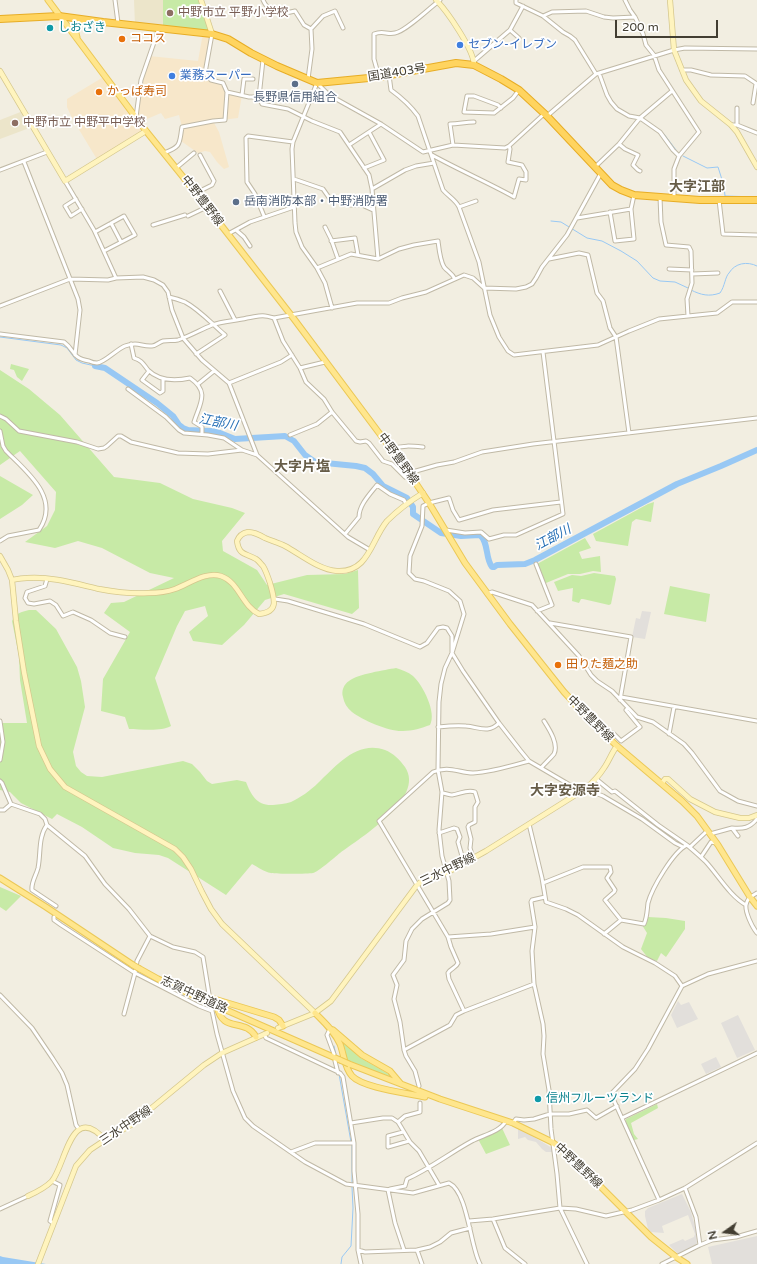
<!DOCTYPE html>
<meta charset="utf-8">
<style>
body{margin:0}
#map{position:relative;width:757px;height:1264px;overflow:hidden;background:#f2eee1;font-family:"Varela Round",sans-serif}
canvas{display:block}
.north{position:absolute;left:705px;top:1212px;width:40px;height:40px;-webkit-text-stroke:3px #fff;paint-order:stroke;rotate:256deg;font-size:11px;font-weight:700;line-height:16px;text-align:center;color:#433e32}
.north::after{content:'';display:block;margin:auto;width:14px;height:18px;background:#433e32;clip-path:polygon(50% 0,100% 100%,50% 72%,0 100%)}
.scale{position:absolute;left:615px;top:20px;width:103px;height:18px;box-sizing:border-box;border:2px solid #433e32;border-top:0;padding-left:5px;font-size:12px;line-height:14px;white-space:nowrap;color:#433e32;-webkit-text-stroke:3px #fff;paint-order:stroke}
</style>
<div id="map">
<canvas width="757" height="1264"></canvas>
<div class="north">N</div>
<div class="scale">200 m</div>
</div>
<script>
const context = document.querySelector('canvas').getContext('2d');
context.lineJoin = 'round';
function fill(path, color) {
  context.fillStyle = color;
  context.fill(path, 'evenodd');
}
function strokePath(path, color, width, dash) {
  context.strokeStyle = color;
  context.lineWidth = width;
  context.lineCap = dash ? 'butt' : 'round';
  context.setLineDash(dash || []);
  context.stroke(path);
}
function drawText(font, color, halo, rows, align = 'center') {
  context.font = font + ' "Varela Round","Noto Sans JP",sans-serif';
  context.lineWidth = 3.5;
  context.setLineDash([]);
  context.textBaseline = 'middle';
  context.strokeStyle = halo;
  context.fillStyle = color;
  for (const [text, x, y, turn = 0] of rows) {
    context.save();
    context.translate(x, y);
    context.rotate((+turn || 0) * Math.PI / 180);
    context.textAlign = isNaN(turn) ? turn : align;
    if (halo) context.strokeText(text, 0, 0);
    context.fillText(text, 0, 0);
    context.restore();
  }
}
const commercial = new Path2D(`
 M203 33 212 34 205 73 211 80 223 83 228 92 242 95 238 118 213 121 219 132 229 167 224 169 217 162 210 152 205 151 198 153 181 141 182 127 179 115 165 119 161 113 140 122 146 131 98 161 72 118 67 107V99L105 76 135 116 141 80 149 56 198 61Z`);
const education = new Path2D(`
 M134 0H201L212 34 135 25Z
 M23 111 32 127 0 139V120Z`);
const green = new Path2D(`
 M163 0H199L209 31 163 27Z
 M11 364 29 369 22 381 17 377 14 370 10 369Z
 M0 370 29 389 60 415 114 477 160 483 193 499 232 508 245 513 222 541 223 551 257 570 267 585 307 575 345 574 358 570 359 608 352 614 284 594 265 600 244 625 222 645 193 641 189 632 208 616 205 606 185 611 177 626 155 678 171 726C161 732 140 729 129 729L125 717 101 711 103 679 130 632 104 613 111 603 124 602 174 578 150 573 102 548 78 541 55 548 25 542 47 526 55 510 56 492 20 451 0 465Z
 M0 476 33 495 22 505 0 519Z
 M654 502 651 522 636 519 632 522 628 546 596 541 593 534 648 504Z
 M585 538 591 548 579 552 582 559 600 556 601 572 593 571 580 574H568L546 583 545 582 537 564Z
 M594 573 615 576 616 579 611 604 609 605 583 599H581L579 603 572 601 573 588 558 591 554 582 572 575 581 576Z
 M670 586 710 594 706 622 664 614Z
 M29 610H36L56 629 77 667 81 681 85 707 73 752 76 766 81 772 87 776 102 777 183 761 192 764 200 772 207 781 212 784 237 780 246 782C251 795 257 806 273 805 279 804 285 804 291 802 300 798 311 790 318 783 336 766 357 740 385 750 393 753 400 760 405 767 426 798 360 838 340 853 335 857 318 872 313 873 308 874 276 874 271 873 264 872 258 867 252 864L226 895 168 858 159 855 135 853 113 848 82 827 57 814 52 819 21 803 10 792 0 790V723H27L20 680 19 656 12 621C16 613 21 612 29 610Z
 M396 668C402 670 408 672 413 676 423 685 437 713 430 725 422 728 412 731 403 731 390 732 362 720 352 712 347 708 344 703 343 697 341 691 344 684 349 681 358 674 385 670 396 668Z
 M0 887 21 896 6 911 0 907Z
 M648 917 666 918 685 921V929L666 957 661 953 657 961 648 958 641 949 647 933 642 925H645Z
 M338 1036 359 1057 394 1077V1080L347 1060 345 1049Z
 M657 1104 658 1108 631 1123 634 1134 638 1139 634 1140 625 1122 626 1119Z
 M502 1128 510 1145 486 1154 478 1139Z`);
const parking = new Path2D(`
 M642 611 651 612 645 639 632 637 636 618 640 619Z
 M678 1001 681 1005 689 1002 698 1019 677 1028 671 1015Z
 M738 1015 755 1050 737 1058 721 1023Z
 M716 1057 721 1067 706 1074 701 1064Z
 M518 1128 521 1129 552 1148V1152H546L542 1149 536 1142 528 1140 525 1137 518 1139Z
 M682 1194 691 1212 696 1230 697 1244 678 1254 669 1245 683 1239 685 1241 694 1237 695 1234 688 1215 662 1226 664 1233 651 1232 648 1229 645 1216V1211L648 1208Z
 M757 1236V1264H712L708 1247Z`);
const water = new Path2D(`
 M0 1256 3 1257 46 1264H0Z`);
const stream = new Path2D(`
 M664 134 676 150
 M683 156 707 168 718 167 724 186 725 196 757 197
 M551 221 561 222 587 238 602 241 621 251 637 261 653 278 660 281 675 282 688 288
 M691 290C701 295 709 297 720 293 725 286 725 277 729 273 735 263 747 261 757 266
 M0 337 61 345 67 348 76 360 82 363 95 366
 M334 1046 336 1055
 M339 1074 351 1142
 M352 1145V1184
 M341 1264 342 1257 351 1246 353 1208 352 1187`);
const river = new Path2D(`
 M95 366 105 368 157 403 173 416 179 425 183 428 188 430 211 431 220 433 235 439 285 436 294 441 305 455 315 462 356 466 365 468 373 474 383 486 407 498 413 507V514L441 533 461 536 480 535C489 543 485 558 492 567H494L497 565 525 564 535 560 677 484 721 466 757 450`);
const street = new Path2D(`
 M115 0 118 23
 M263 0C267 9 271 11 281 9L286 13 295 11 304 25 311 29 312 49 308 79
 M516 0V3L543 16 563 32 570 36 575 40 596 74
 M625 0 630 10 635 17
 M543 16 552 12 586 11 604 17 613 18 635 17 643 34 646 45 654 55 659 70 699 132 679 156 674 169V198
 M311 29 323 16 335 11 343 28
 M510 30 519 38
 M474 61 510 30 523 6
 M682 70H691L711 75 745 76 757 84
 M599 73 607 95 611 102 617 109 629 116 640 118 660 132 673 150 679 156
 M389 75 391 90C402 98 410 105 418 116L443 190C448 196 456 200 459 207L479 262 490 315 499 337 508 351 514 355 598 345 629 331 659 319 717 313 732 302H757
 M379 77 374 59V34C384 30 386 35 395 33 405 32 431 7 440 0
 M227 92 249 97H259L262 104 288 109 312 121 340 132 369 175 372 189 378 259
 M242 95 244 79H253
 M259 97 263 60
 M753 103 756 84
 M501 108 498 105 474 96H467L464 112 494 113 513 98 519 90
 M737 108V125
 M547 116 596 74 674 50 685 48 757 49
 M136 117 141 80 159 28
 M731 125H737L757 133
 M619 144 625 149 638 155 633 165 638 170 640 171
 M349 145 381 124
 M453 145 450 124C459 124 465 122 474 122
 M164 153C182 146 179 144 182 127L213 121 225 120 227 92 223 83 211 80 205 73 212 34
 M432 155C459 170 487 182 514 197L519 179 526 180V172L522 165 508 162 510 149 509 146
 M24 162 78 299 80 310 75 355
 M595 167 619 144 640 118 672 91
 M176 168 194 153
 M364 168 384 160 369 132
 M0 170 47 152
 M294 179 323 189 330 199 349 205H362L373 210
 M65 181 94 230 116 278
 M372 189 405 170 416 166 434 163
 M196 193 212 185 214 181 200 155
 M660 197 661 222 666 245 689 247 691 251 692 283 687 299 688 316
 M76 199 65 206 71 216 82 209
 M719 200 723 234 757 235
 M459 207 476 201
 M610 212 615 241 634 239 631 209
 M188 216 207 207
 M264 216 255 194 247 182 246 138 248 136 293 142
 M577 218 631 209 634 195
 M111 223 121 242
 M153 225 185 215
 M325 227 331 239 338 259
 M236 230 244 237 250 246
 M95 232 124 216 135 235 104 251
 M228 234 250 222 294 207
 M331 241 355 238 358 255
 M549 259 579 253 588 255 597 293 603 301 610 328 616 337 629 433
 M317 268 351 254 378 259 399 249 414 245 438 241C439 249 440 260 444 267 447 271 452 273 455 279
 M669 269 692 270
 M692 274 718 273
 M220 291 235 320
 M169 297C174 298 180 300 185 302 200 310 212 324 225 335L196 354
 M0 306 70 279 108 280 116 278 143 277 154 280 163 285 168 292 172 310 183 338 202 360 229 383 257 455 348 537 370 550
 M332 308 325 283 317 268 302 247 296 232 295 223 292 149 293 142 317 83 329 95 381 124 423 152 453 145 505 148 509 146 544 114
 M274 318 283 341 300 368 306 382 324 399 332 412 356 441 360 442 366 441 369 443 383 461 392 464 405 477 409 473 437 465 454 462 482 452 533 444 757 418
 M0 334 64 342C76 351 71 358 89 361 91 362 95 363 97 363 104 363 117 349 125 346 139 341 141 347 152 346 156 346 159 342 163 341 168 340 173 341 178 340 190 336 200 330 212 325 223 321 235 321 247 318 260 316 261 314 274 318L357 303H389L402 298 426 292 464 275 473 278 484 288 516 289 526 287 532 284 536 278 542 267 567 235 601 173
 M131 344 134 358C143 361 143 364 148 370 160 382 176 381 190 378 210 392 200 403 194 422L202 427V434
 M300 368 325 362
 M149 371 142 380 160 393 163 391V379
 M229 383 281 362 292 355
 M198 384 214 371
 M128 389 166 417 179 430 184 433 208 435 224 438 242 450
 M0 416 6 419 19 431 77 442 98 449 104 448 107 446 118 436H121L131 442 178 453 208 454 242 450 257 455
 M0 431 3 446 6 451C27 472 61 498 39 530L8 536 0 541
 M290 435 317 424 332 412
 M391 449C402 445 412 446 423 447
 M446 530 465 533 481 532 489 539 504 535H516L563 514 543 352
 M345 534 359 517C359 505 370 494 377 485L390 494 404 500 406 504
 M536 564 552 605 537 611
 M47 579 45 586 27 592 25 598 28 603 34 604 50 601 56 605 63 616 73 612 91 620 110 633 125 637
 M487 594 492 592 532 605 579 656 591 675 597 681 612 691 637 717 653 722 684 744 692 753 720 791 738 801 757 806
 M275 599 288 601 364 624 420 647 427 643 438 628 443 627 447 628 452 636V653L463 671 499 723 520 750 529 761 575 788 579 789H585L603 796 642 819 675 843 683 847
 M550 623 631 637 620 700
 M621 697 757 721
 M0 721 3 742 0 760
 M438 727C447 726 457 725 466 726 479 727 488 734 499 723
 M669 734 674 707
 M609 738 613 733 621 741 640 727 626 710 628 708
 M541 768C545 763 550 759 554 754 559 744 549 729 544 721
 M596 779 612 792 615 791 658 825 687 845
 M0 781 2 783 11 804 40 814 45 819 47 825 85 856 105 884 129 909 150 936 173 947 195 952 203 957 209 994
 M442 793C445 793 449 795 452 795 460 794 467 789 475 792L478 802 475 807V822L469 825 468 827 471 839 470 848 473 858
 M0 810H4L11 804
 M529 824 542 878 546 902 566 909 578 915 623 947 655 963 675 976 682 986
 M47 825C38 837 41 854 38 868 36 876 31 882 32 890L56 906
 M732 828C743 829 750 828 757 819
 M439 833 454 828 457 829 460 837 458 842 464 863
 M710 834 732 828 738 836
 M690 847 707 831
 M701 857 711 842 716 843
 M543 883 583 867H610L611 872 607 878 615 890 614 892 605 900 621 920 644 924C647 918 647 911 648 903 652 888 673 852 687 845 694 851 700 856 706 862 718 875 730 896 746 905
 M757 893C752 896 747 898 746 905 745 912 752 927 757 933
 M545 897 532 900 531 902 535 927 532 951 534 984 543 1024 544 1036 543 1054 549 1090 551 1129 557 1174 560 1208 587 1264
 M54 917V920L61 925 135 973 199 1006 212 1011
 M604 934 621 920
 M448 937 491 934 535 927
 M0 995 32 1028 53 1059 62 1073 67 1085 76 1125 79 1129
 M211 1006 217 1034 233 1091 245 1118 253 1126 305 1162 346 1184 413 1193 449 1183C468 1192 470 1246 480 1264
 M464 1011 449 979 448 973C451 968 456 968 458 963L451 947 448 937 379 821 433 772C449 765 459 773 473 773 492 772 511 766 529 761
 M124 1014 135 973 137 961 150 936
 M330 1029 327 1035 334 1054
 M264 1034 266 1038 340 1073 343 1077 354 1143V1171L358 1214V1250L361 1264
 M404 1050 450 1025 456 1015 464 1011 534 984
 M335 1061 338 1073
 M419 1086 415 1071 406 1056 404 1050 400 1022 394 999 397 985 393 975 404 960 406 941 412 929 422 919 448 903 450 900 449 881 442 856 439 830 442 792 438 770 439 702 441 684 445 668 452 653 464 614 460 601 449 591 424 581 415 579 409 573 410 556 422 526 423 506 429 503 449 498 453 510 459 520 493 510 561 502
 M622 1118 757 1053
 M398 1122 405 1116 420 1112V1103
 M351 1123 383 1118H392L398 1122 410 1142 419 1151 439 1185
 M513 1123 516 1119 524 1120 534 1119 550 1114H569L587 1110 596 1118 617 1106
 M403 1132 388 1136V1147L409 1141
 M291 1152 315 1143H354
 M52 1181 60 1185 50 1221 53 1223
 M390 1189 405 1186 407 1179C431 1168 450 1153 472 1141 483 1135 500 1132 506 1121
 M388 1190 395 1223 404 1250
 M659 1200 611 1094 635 1069 648 1049 682 986 708 974 757 961
 M0 1209 28 1196
 M493 1219 505 1248 525 1264
 M469 1221 493 1219 560 1208 576 1209 606 1216 632 1210 659 1200 685 1188 757 1143
 M700 1245 712 1240 736 1237 757 1231
 M358 1250 365 1252 417 1250 430 1247 440 1242 451 1233 470 1228
 M417 1250 422 1264
 M662 1264 700 1245 696 1217 685 1188`);
const secondary = new Path2D(`
 M201 0 212 34
 M436 0C447 11 474 50 474 65
 M670 0 674 50 686 80 701 101 731 125 737 132 757 167
 M0 71 65 181 146 131
 M0 556 8 570 12 580 16 621 24 672 39 746 50 769 65 787 175 849 183 857 191 869 202 892 211 909 222 924 315 1013
 M12 580C17 579 22 578 27 578 50 576 77 584 99 589 115 592 132 594 148 593 157 593 167 592 175 589 189 584 206 571 221 576 239 582 242 606 259 614 280 612 274 598 270 583 268 577 266 571 263 566 261 564 258 560 256 559 246 553 239 556 237 541 239 536 242 533 248 532 254 532 260 535 265 538 272 541 279 543 285 546 300 554 319 570 337 571 369 573 371 540 387 521 398 510 410 501 423 493
 M662 783 665 779H668L690 799 715 812 740 818H749L757 815
 M278 1028 315 1013 331 1001 417 885 422 881 448 872 486 851 585 789C592 783 599 776 604 768 609 761 612 752 617 746
 M28 1196C37 1192 45 1188 52 1181 66 1164 71 1101 105 1140
 M38 1264 76 1166 90 1150 105 1140 131 1125 204 1065 222 1053 267 1033`);
const primary = new Path2D(`
 M48 0 146 131 196 193 291 315 409 473 429 503 465 563 510 624 564 692 595 725 617 746 682 801 697 816 718 845 750 897 757 906
 M77 37C74 28 76 22 85 20
 M0 878 46 907 133 965
 M140 969 158 979 217 1006 340 1060
 M201 995 274 1017 279 1020 283 1026
 M217 1006C222 1034 245 1017 256 1037
 M315 1013C324 1022 334 1031 340 1044 344 1054 344 1067 352 1076 363 1088 408 1093 425 1097
 M333 1030 362 1055 390 1071 401 1084
 M349 1064 440 1099 513 1123 552 1142 569 1155 651 1237 676 1257 687 1264`);
const highway = new Path2D(`
 M0 19 59 16 103 22 212 34 228 39 251 53 277 66 317 83 379 77 456 63 474 65 501 79 519 90 547 116 612 185 621 190 634 195 700 200H757`);
const primaryBridge = new Path2D(`
 M133 965 140 969
 M340 1060 349 1064`);
const markers = [
 [170,13,4,"#8d6e63"],
 [50,28,4,"#0f9aa8"],
 [122,39,4,"#e8710a"],
 [460,45,4,"#3f7fe0"],
 [172,76,4,"#3f7fe0"],
 [295,84,4,"#5c6f8a"],
 [99,92,4,"#e8710a"],
 [15,123,4,"#8d6e63"],
 [236,202,4,"#5c6f8a"],
 [558,665,4,"#e8710a"],
 [538,1099,4,"#0f9aa8"]
];
const educationNames = [
 ["中野市立 平野小学校",178,13],
 ["中野市立 中野平中学校",23,123]
];
const cultureNames = [
 ["しおざき",58,28],
 ["信州フルーツランド",546,1099]
];
const foodNames = [
 ["ココス",130,39],
 ["かっぱ寿司",107,92],
 ["田りた麺之助",566,665]
];
const shopNames = [
 ["セブン-イレブン",468,45],
 ["業務スーパー",180,76]
];
const streetNames = [
 ["国道403号",397,73,-9],
 ["中野豊野線",202,201,52],
 ["中野豊野線",398,459,54],
 ["中野豊野線",590,719,45],
 ["三水中野線",448,870,-26],
 ["志賀中野道路",194,995,25],
 ["三水中野線",126,1126,-34],
 ["中野豊野線",578,1166,43]
];
const serviceNames = [
 ["長野県信用組合",295,98],
 ["岳南消防本部・中野消防署",244,202,"left"]
];
const waterNames = [
 ["江部川",218,423,11],
 ["江部川",553,538,-28]
];
const quarterNames = [
 ["大字江部",697,187],
 ["大字片塩",302,467],
 ["大字安源寺",565,791]
];
fill(commercial, '#f7e7ca');
fill(education, '#ece5ca');
fill(green, '#c7eaa6');
fill(parking, '#e2dfdb');
fill(water, '#98c8f4');
strokePath(stream, '#98c8f4', 1);
strokePath(river, '#98c8f4', 6);
strokePath(street, '#c0b9a6', 5);
strokePath(secondary, '#d5c78d', 6);
strokePath(primary, '#ebc857', 7);
strokePath(highway, '#e7ad26', 8);
strokePath(street, '#fff', 3);
strokePath(secondary, '#fff4be', 4.5);
strokePath(primary, '#ffe68d', 5);
strokePath(highway, '#ffd45f', 6);
strokePath(primaryBridge, '#ebc857', 7, []);
strokePath(primaryBridge, '#ffe68d', 5);
for (const [x, y, r, color] of markers) {
  const dot = new Path2D();
  dot.arc(x, y, r, 0, 2 * Math.PI);
  context.fillStyle = color;
  context.fill(dot);
  strokePath(dot, '#fff', 1.5);
}
drawText('12px', '#785e54', '#fff', educationNames, 'left');
drawText('12px', '#0d838f', '#fff', cultureNames, 'left');
drawText('12px', '#c56008', '#fff', foodNames, 'left');
drawText('12px', '#366cbe', '#fff', shopNames, 'left');
drawText('12px', '#433e32', '#fff', streetNames);
drawText('12px', '#4e5e75', '#fff', serviceNames);
drawText('italic 13px', '#256fb5', '#fff', waterNames);
drawText('bold 14px', '#675d48', '#fff', quarterNames);
</script>
